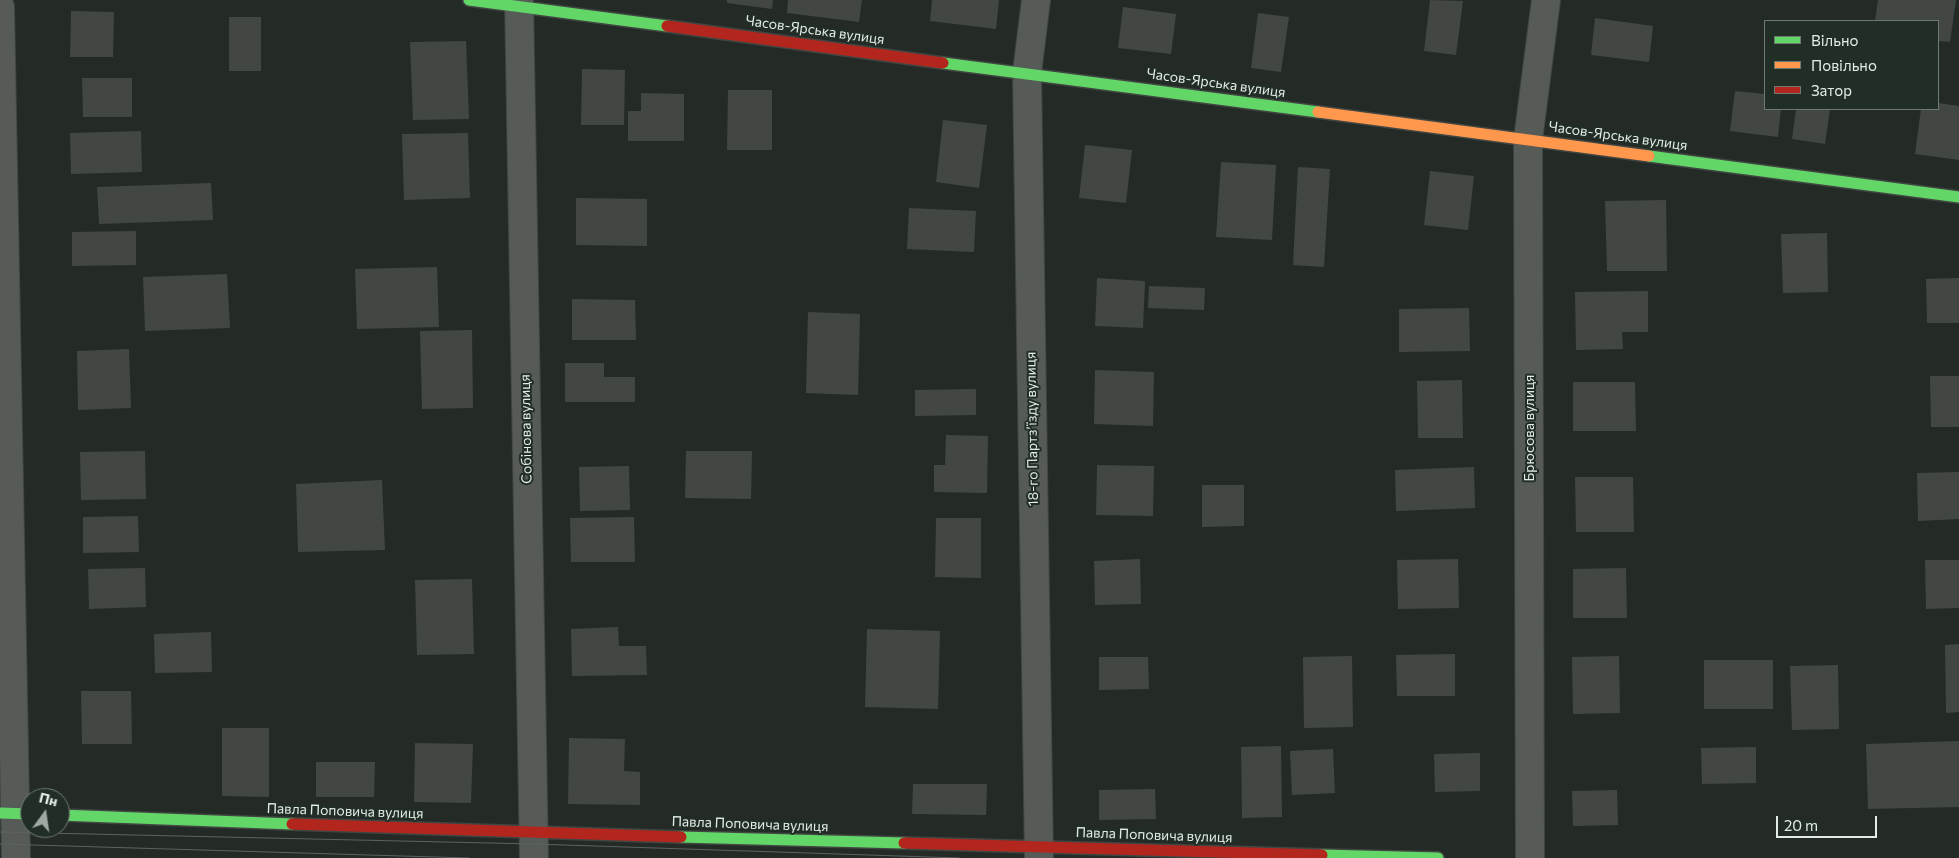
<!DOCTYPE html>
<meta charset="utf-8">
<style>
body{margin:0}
#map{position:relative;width:1959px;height:858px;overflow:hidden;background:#242b27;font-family:Commissioner,sans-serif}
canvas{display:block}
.legend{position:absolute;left:1764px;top:20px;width:175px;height:90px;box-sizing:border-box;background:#212e26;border:1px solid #6f7a73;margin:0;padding:6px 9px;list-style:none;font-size:15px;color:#e3ebe6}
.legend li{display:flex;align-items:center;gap:10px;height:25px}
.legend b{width:25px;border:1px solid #6f7a73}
.north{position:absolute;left:20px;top:788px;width:50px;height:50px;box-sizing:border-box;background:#212e26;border:1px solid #6f7a73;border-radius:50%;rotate:14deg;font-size:14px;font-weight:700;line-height:20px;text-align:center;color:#e3ebe6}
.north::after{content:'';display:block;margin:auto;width:18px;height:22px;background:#a0a8a3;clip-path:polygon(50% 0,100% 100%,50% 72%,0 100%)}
.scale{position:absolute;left:1776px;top:816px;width:101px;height:22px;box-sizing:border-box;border:2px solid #e3ebe6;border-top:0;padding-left:6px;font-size:15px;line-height:18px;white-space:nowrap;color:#e3ebe6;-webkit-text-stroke:4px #212e26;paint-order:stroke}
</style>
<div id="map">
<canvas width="1959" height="858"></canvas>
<ul class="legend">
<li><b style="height:6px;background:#63d668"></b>Вільно</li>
<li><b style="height:6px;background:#ff974d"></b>Повільно</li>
<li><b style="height:6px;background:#b3261e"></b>Затор</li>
</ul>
<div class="north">Пн</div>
<div class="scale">20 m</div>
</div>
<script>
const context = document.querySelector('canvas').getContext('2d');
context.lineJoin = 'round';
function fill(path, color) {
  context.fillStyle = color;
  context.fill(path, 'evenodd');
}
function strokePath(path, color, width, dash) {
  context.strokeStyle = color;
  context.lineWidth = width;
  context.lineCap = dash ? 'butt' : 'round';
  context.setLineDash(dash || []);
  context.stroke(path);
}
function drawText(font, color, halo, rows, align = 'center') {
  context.font = font + ' Commissioner,sans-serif';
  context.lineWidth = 4;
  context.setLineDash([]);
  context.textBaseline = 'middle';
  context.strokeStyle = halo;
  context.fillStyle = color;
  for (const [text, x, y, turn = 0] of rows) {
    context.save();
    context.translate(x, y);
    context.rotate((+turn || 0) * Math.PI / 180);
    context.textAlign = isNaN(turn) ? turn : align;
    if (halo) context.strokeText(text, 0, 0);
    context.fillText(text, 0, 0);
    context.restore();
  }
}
const building = new Path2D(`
 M727 0H773L772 9 727 3Z
 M788 0H862L859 22 787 13Z
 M932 0H999L996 29 930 21Z
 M1430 0 1463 1 1456 55 1424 51Z
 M1878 0H1956L1950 42 1938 41V21H1875Z
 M1123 7 1176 14 1171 54 1118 48Z
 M71 11 114 12 113 57H70Z
 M1258 13 1289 17 1281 72 1251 68Z
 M229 17H261V71H229Z
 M1595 18 1653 26 1649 62 1591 55Z
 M466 41 469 119 413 120 410 42Z
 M582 69 625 70 624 125H581Z
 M82 78H132V117H83Z
 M728 90H772V150H727Z
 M1735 91 1765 94V109H1781L1778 137 1730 131Z
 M641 93 684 94V141H628V111H641Z
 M1938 103 1959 106V160L1915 154 1921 109H1938Z
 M1796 109H1830L1825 144 1792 139Z
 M943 120 987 125 979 188 936 182Z
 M141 131 142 172 71 174 70 133Z
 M468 133 470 198 404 200 402 134Z
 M1085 145 1132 150 1126 203 1079 198Z
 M1221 162 1276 165 1272 240 1216 237Z
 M1298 167 1330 169 1324 267 1293 265Z
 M1430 171 1474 176 1468 230 1424 225Z
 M211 183 213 220 99 224 97 187Z
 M576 198 647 199V246L576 245Z
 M1666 200 1667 271H1607L1605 201Z
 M909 208 976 211 974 252 907 249Z
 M136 231V265L72 266V232Z
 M1827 233 1828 292 1783 293 1781 234Z
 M437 267 439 327 357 329 355 269Z
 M227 274 230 328 145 331 143 277Z
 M1097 278 1145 281 1143 328 1095 326Z
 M1959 278V323H1927L1926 279Z
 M1149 286 1205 288 1204 310 1148 308Z
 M1648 291V332H1622L1623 349 1576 350 1575 292Z
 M572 299 635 300 636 340H572Z
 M1469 308 1470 351 1399 352V309Z
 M808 312 860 314 858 395 806 393Z
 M472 330 473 408 422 409 420 331Z
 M129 349 131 408 78 410 77 351Z
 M565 363H604V377H635V402H565Z
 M1095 370 1154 372 1153 426 1094 424Z
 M1930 376H1959V427H1931Z
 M1462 380 1463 438H1418L1417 381Z
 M1573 382H1635L1636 431H1573Z
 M976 389V415L915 416V390Z
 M946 435 988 436 987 493 934 492V465H945Z
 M145 451 146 499 81 500 80 452Z
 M686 451H752L751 499 685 498Z
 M1097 465 1154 466 1153 516 1096 515Z
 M629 466 630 510 580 511 579 467Z
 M1474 467 1475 508 1396 511 1395 470Z
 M1959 472V519L1918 521 1917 473Z
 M1575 477H1633L1634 532H1576Z
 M382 480 385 550 298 552 296 484Z
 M1202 485H1244V526L1202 527Z
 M138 516 139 552 83 553V517Z
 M634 517 635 562H571L570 518Z
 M936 518H981V578L935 577Z
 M1140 559 1141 604 1095 605 1094 561Z
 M1458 559 1459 608 1398 609 1397 560Z
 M1925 560H1959V608L1926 609Z
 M145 568 146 607 89 609 88 569Z
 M1626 568 1627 618H1573V569Z
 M472 579 474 654 417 655 415 580Z
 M618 627 619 646H646L647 675 572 676 571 629Z
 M867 629 940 631 938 709 865 707Z
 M211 632 212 672 155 673 154 634Z
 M1959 644V712L1946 713 1945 645Z
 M1455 654V696H1397L1396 655Z
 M1352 656 1353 727 1304 728 1303 657Z
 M1619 656 1620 713 1573 714 1572 657Z
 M1099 657H1148L1149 689 1099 690Z
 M1704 660H1773V709H1704Z
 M1838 665 1839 729 1792 730 1790 666Z
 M81 691H131L132 744H82Z
 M222 728H269V797L222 796Z
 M569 738 625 739 624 771 640 772V805L568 804Z
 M1959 741V807L1868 809 1866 744Z
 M415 743 473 744 471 803 414 802Z
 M1281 746 1282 817 1242 818 1241 747Z
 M1756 747V783L1702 784 1701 748Z
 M1333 749 1335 793 1292 795 1290 751Z
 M1480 753V791L1435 792 1434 754Z
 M316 762H375L374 797H316Z
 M913 784H987L986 815 912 814Z
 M1155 789 1156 819 1099 820V790Z
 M1617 790 1618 825 1573 826 1572 791Z`);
const street = new Path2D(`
 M519 0 534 858
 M1036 0 1027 73 1039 858
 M0 7 16 858
 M1530 858 1528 140 1546 0`);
const fast = new Path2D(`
 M469 0 667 26
 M943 63 1318 112
 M1649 156 1959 197
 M0 813 30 814
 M60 815 292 824
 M681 837 904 843
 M1322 855 1438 858`);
const slow = new Path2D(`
 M1318 112 1649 156`);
const jam = new Path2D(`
 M667 26 943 63
 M292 824 681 837
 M904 843 1322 855`);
const tram = new Path2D(`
 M0 832 534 844 959 858
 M0 844 469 858`);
const streetNames = [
 ["Часов-Ярська вулиця",815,30,8],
 ["Часов-Ярська вулиця",1216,83,8],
 ["Часов-Ярська вулиця",1618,136,8],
 ["Брюсова вулиця",1529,428,-90],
 ["Собінова вулиця",526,429,-91],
 ["18-го Партз’їзду вулиця",1032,429,-91],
 ["Павла Поповича вулиця",345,811,2],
 ["Павла Поповича вулиця",750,824,2],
 ["Павла Поповича вулиця",1154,835,2]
];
fill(building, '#424744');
strokePath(street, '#414643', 30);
strokePath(fast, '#414643', 14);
strokePath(slow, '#414643', 14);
strokePath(jam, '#414643', 14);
strokePath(street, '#565b58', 28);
strokePath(fast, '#63d668', 11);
strokePath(slow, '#ff974d', 11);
strokePath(jam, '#b3261e', 11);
strokePath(tram, '#5e6360', 1);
drawText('14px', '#e3ebe6', '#212e26', streetNames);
</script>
